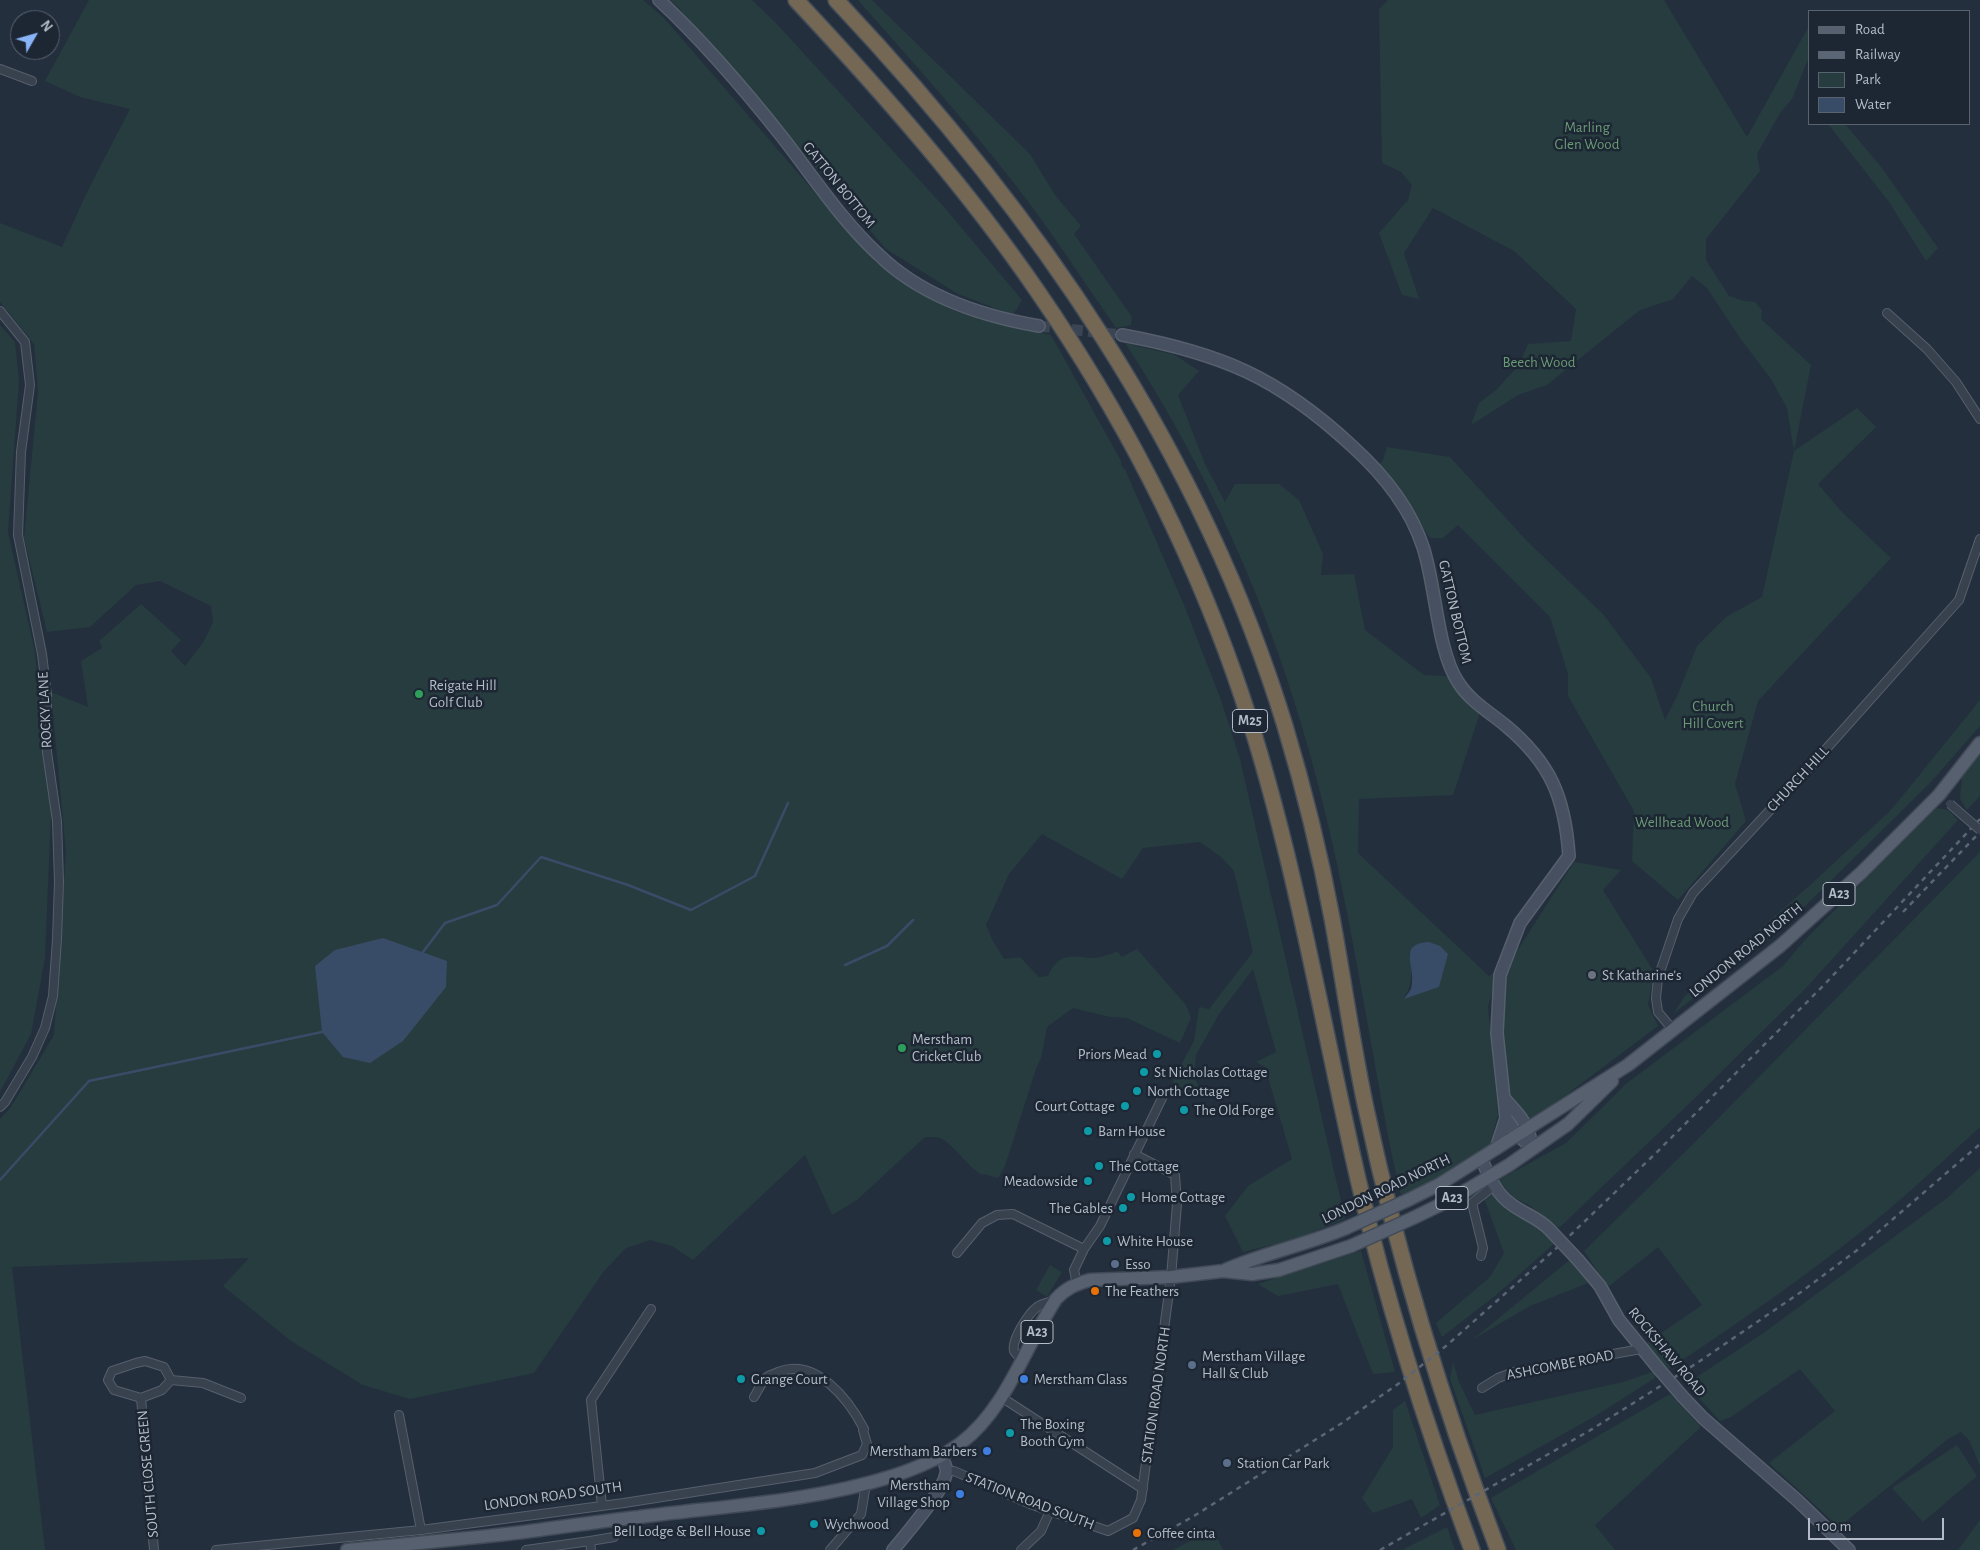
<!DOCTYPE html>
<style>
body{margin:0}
#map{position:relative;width:1980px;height:1550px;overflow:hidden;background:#242f3e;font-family:"Alegreya Sans",sans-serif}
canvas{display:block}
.legend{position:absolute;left:1808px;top:10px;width:162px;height:115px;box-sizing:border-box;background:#1d2633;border:1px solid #59626f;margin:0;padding:6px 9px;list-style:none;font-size:15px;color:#b4bcc9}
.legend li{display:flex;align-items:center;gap:10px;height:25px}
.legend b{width:25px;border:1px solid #59626f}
.north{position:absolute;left:10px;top:10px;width:50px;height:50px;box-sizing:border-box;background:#1d2633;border:1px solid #59626f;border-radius:50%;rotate:52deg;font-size:14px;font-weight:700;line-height:20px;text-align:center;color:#b4bcc9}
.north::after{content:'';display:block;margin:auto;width:18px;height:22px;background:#8ab4f8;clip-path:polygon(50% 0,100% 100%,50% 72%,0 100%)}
.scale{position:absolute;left:1808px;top:1518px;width:136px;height:22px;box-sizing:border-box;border:2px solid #b4bcc9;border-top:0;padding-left:6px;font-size:15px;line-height:18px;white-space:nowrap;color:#b4bcc9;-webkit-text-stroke:4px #1d2633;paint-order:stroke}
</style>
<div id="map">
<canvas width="1980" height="1550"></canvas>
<ul class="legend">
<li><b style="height:6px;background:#56606e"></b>Road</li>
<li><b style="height:6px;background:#5a6575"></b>Railway</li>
<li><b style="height:14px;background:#263c3f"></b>Park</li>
<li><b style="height:14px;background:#394c67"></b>Water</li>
</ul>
<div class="north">N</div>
<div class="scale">100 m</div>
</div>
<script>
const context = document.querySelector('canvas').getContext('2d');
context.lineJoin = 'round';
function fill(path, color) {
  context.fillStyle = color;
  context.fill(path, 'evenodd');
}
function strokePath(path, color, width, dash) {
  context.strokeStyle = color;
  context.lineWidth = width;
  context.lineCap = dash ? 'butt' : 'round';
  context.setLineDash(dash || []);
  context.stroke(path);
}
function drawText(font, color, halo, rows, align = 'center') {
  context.font = font + ' "Alegreya Sans",sans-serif';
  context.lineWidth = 5;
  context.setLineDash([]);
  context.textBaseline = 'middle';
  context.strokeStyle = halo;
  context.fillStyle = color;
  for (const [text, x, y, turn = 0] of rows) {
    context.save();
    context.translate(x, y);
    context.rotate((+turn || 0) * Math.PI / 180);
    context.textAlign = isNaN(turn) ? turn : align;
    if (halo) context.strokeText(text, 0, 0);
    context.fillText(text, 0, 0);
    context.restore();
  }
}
const green = new Path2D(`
 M89 0H643L664 18 875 262 955 311 1051 335 1121 461 1122 467 1125 469 1184 605 1221 700 1240 759 1345 1219 1295 1239 1243 1252 1225 1216 1248 1186 1292 1159 1265 1067 1256 1062 1276 1052 1253 969 1219 1014 1196 1055 1194 1077 1201 1090 1175 1096 1173 1080 1194 1041 1199 1007 1209 1009 1253 952 1234 871 1221 857 1200 842 1143 848 1122 879 1042 834 1009 874 986 925 993 941 1004 959 1020 957 1039 977 1048 976C1058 954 1069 956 1090 958 1100 958 1109 955 1117 951L1122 957 1137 949 1186 1005 1191 1018 1180 1043 1127 1018 1110 1017 1073 1008 1047 1027 1041 1058 1036 1069 1005 1166 998 1178 984 1174 982 1175C967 1166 958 1150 944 1140 939 1136 931 1137 925 1137L857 1200 832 1215 805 1155 693 1260 672 1246 650 1240 626 1248 604 1271 534 1373 410 1399 363 1385 291 1341 223 1286 249 1258 12 1267 45 1550H0V1119L11 1107 54 1035 66 852 51 692 88 707 81 661 102 648 99 641 141 604 181 640 171 651 185 666 204 641 213 622 211 606 160 581 136 585 90 627 47 632 24 538 38 392 34 344 0 302V223L62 247 88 190 130 109 80 97 45 81Z
 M669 0H752L776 23 945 208 1022 300 1013 315 958 294 886 249 676 5Z
 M858 0H872L1030 154 1055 195 1081 226 1074 234 1132 317 1131 325 1116 328C1082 279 1050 229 1013 182 964 119 911 60 858 0Z
 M1388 0H1664L1747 137 1809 26V57L1792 99 1780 113 1757 154 1760 171 1706 239V260L1729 296 1744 301 1755 302 1762 310 1761 319 1811 365 1794 451 1857 408 1876 427 1818 484 1842 512 1891 558 1758 701 1735 784 1746 821 1678 900 1632 861 1634 811 1568 696V674L1550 617 1458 525 1443 538H1430L1392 482 1375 469 1383 460 1387 447 1450 457 1527 541 1603 614 1651 678 1665 720 1678 694 1697 646 1726 617 1762 597 1794 451 1787 408 1771 379 1740 338 1707 288 1692 276 1673 299 1640 310 1547 385 1518 395 1471 425 1479 403 1496 390 1519 365 1528 344 1571 341 1576 309 1514 251 1433 208 1404 253 1419 299 1402 295 1379 233 1408 200 1412 185 1401 172 1382 163 1379 9Z
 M1828 124H1845L1882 168 1938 248 1926 261 1889 202Z
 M0 325 15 342 19 381 8 532 35 652 51 812 45 958 31 1034 0 1092Z
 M1125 343 1175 355 1199 371 1178 395 1205 464 1225 502 1235 484H1279L1299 500 1323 554 1321 575 1354 574 1365 630 1424 675 1446 676 1480 713 1453 795 1359 799 1358 853 1489 976 1498 971 1488 1007 1498 1115 1494 1129 1492 1145 1441 1176 1401 1195 1393 1161C1366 1024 1347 885 1309 751 1269 607 1207 468 1125 343ZM1409 952 1439 987 1404 998C1414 983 1412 969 1409 952Z
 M1980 700V726L1931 782 1787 924 1673 1014 1684 997 1740 946 1808 887 1891 810Z
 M1980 755V796L1967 810 1960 799 1962 777Z
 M1937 808 1948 810 1958 820 1807 987 1695 1098 1559 1228 1529 1205 1512 1197 1499 1180 1566 1143 1627 1083 1783 966 1804 941Z
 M1980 852V1127C1949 1155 1919 1184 1887 1211 1818 1268 1744 1319 1669 1369L1644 1345 1702 1305 1658 1247 1608 1287 1584 1251 1695 1142Z
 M1574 862 1621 870 1603 890 1654 972 1648 1005 1658 1026 1530 1122 1520 1105 1508 1092 1498 1008 1510 962Z
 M1980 1168V1466L1969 1440 1961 1432 1948 1439 1839 1527 1769 1463 1835 1411 1800 1369 1731 1417 1720 1421 1686 1384 1762 1334 1947 1198Z
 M1494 1194 1508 1210 1548 1234 1556 1242 1496 1295 1442 1337 1436 1323 1490 1277 1504 1253 1484 1198Z
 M1361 1251 1395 1372 1373 1374 1338 1284 1278 1296 1258 1284Z
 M1572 1258 1588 1283 1530 1306 1472 1340Z
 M1050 1265 1062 1272 1047 1297 1036 1290Z
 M1453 1362 1459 1382 1475 1415 1623 1382 1655 1371V1378L1597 1415 1485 1478 1450 1379Z
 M1670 1394 1701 1427 1595 1525 1615 1550H1516L1491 1498Z
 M1405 1401 1440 1505 1421 1518 1412 1499 1373 1513 1362 1498 1393 1447V1410Z
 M1957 1445 1977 1476 1923 1522 1892 1488Z
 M1980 1520V1550H1958Z
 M1447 1527 1455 1550H1402Z
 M1213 1529 1223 1550H1173Z`);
const water = new Path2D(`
 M383 938 447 961 446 987 403 1041 370 1063 343 1057 322 1032 315 966 335 950Z
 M1429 942 1440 946 1448 954 1439 987 1404 999C1406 996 1409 992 1411 989 1418 968 1395 944 1429 942Z`);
const stream = new Path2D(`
 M423 952 445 923 497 905 541 857 628 885 691 910 755 876 788 803
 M845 965 887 946 913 920
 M0 1180 89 1081 322 1032`);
const secondaryTunnel = new Path2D(`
 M1039 326 1122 335`);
const street = new Path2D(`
 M0 69 32 81
 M0 311 25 342 30 385 21 452 18 535 42 654 47 695V752L57 821 59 882 57 939 53 996 45 1028 32 1057 5 1102 0 1107
 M1887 313 1927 349 1956 382 1980 419
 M1673 1030 1658 1012 1656 998 1658 978 1678 919 1693 893 1810 767 1959 600 1980 539
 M957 1253 982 1223 997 1215 1013 1214 1084 1249
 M1481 1256 1483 1248 1472 1203 1495 1185
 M1077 1284 1074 1270 1084 1249 1100 1226 1165 1092
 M1022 1360C1019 1357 1016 1354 1014 1351 1011 1340 1029 1313 1037 1307 1042 1303 1050 1302 1056 1300
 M145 1361 164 1367 171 1380 162 1390 141 1398 114 1390 108 1380 112 1371 136 1363Z
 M171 1380 203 1383 241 1398
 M1482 1388 1498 1378 1514 1372 1641 1349
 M754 1397C758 1391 762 1381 767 1377 769 1375 775 1374 778 1372 816 1357 849 1400 864 1429
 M1001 1397 1143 1489
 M141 1398 154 1550
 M399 1415 421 1530
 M947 1471H954L1030 1504 1108 1531 1133 1518 1141 1500 1171 1277 1177 1204 1175 1175 1134 1154
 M602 1506 591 1400 651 1309
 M590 1541 614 1537
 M216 1550 421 1530 624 1503 815 1473 862 1455 867 1444 863 1430
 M526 1550 590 1541 591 1550
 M830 1550 861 1514 866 1484
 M1021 1550 1041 1531 1050 1511`);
const secondary = new Path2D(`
 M659 0C704 42 745 90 783 138 814 178 842 221 879 255 922 297 981 316 1039 326
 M1122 335C1220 353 1278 377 1352 446 1383 474 1410 507 1423 547 1436 586 1437 650 1458 682 1469 700 1489 712 1505 725 1551 763 1565 798 1569 856L1520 923 1500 975 1497 1033 1506 1118 1517 1135 1533 1148
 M1504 1098C1515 1110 1526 1121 1530 1137
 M1496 1149 1506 1118
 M1481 1158C1488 1174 1496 1194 1511 1204 1524 1214 1539 1218 1550 1230
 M1579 1261 1600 1286 1619 1320 1658 1368
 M1683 1397 1703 1418 1797 1500 1849 1550
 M893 1550C906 1534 943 1492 946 1474 948 1468 943 1461 941 1455`);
const primary = new Path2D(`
 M1408 1200 1440 1184 1628 1065 1780 946 1861 873 1939 795 1980 743
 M1413 1218 1450 1200 1509 1165 1568 1124 1612 1081
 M1223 1271C1263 1253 1306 1245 1346 1228
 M347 1550C406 1544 465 1539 524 1532 562 1527 601 1521 639 1517 724 1506 811 1502 893 1476 917 1468 941 1458 961 1443 1007 1408 1025 1346 1056 1299 1066 1288 1076 1284 1090 1280L1171 1277 1223 1271 1252 1274 1279 1270 1351 1246`);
const highway = new Path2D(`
 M796 0C882 92 967 188 1038 292 1120 411 1187 540 1235 676 1292 839 1319 1010 1358 1179 1387 1305 1427 1429 1472 1550
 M836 0C1034 210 1200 448 1285 726 1304 789 1320 854 1332 918 1344 983 1353 1049 1367 1113 1399 1262 1444 1408 1498 1550`);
const rail = new Path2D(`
 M1903 912 1980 832
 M1133 1550 1194 1516 1342 1423 1398 1384 1446 1346 1560 1245 1656 1153 1823 986 1980 819
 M1380 1550 1589 1431 1697 1363 1801 1292 1856 1251 1980 1144`);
const streetBridge = new Path2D(`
 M1950 804 1980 830`);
const secondaryBridge = new Path2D(`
 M1550 1230 1579 1261
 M1658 1368 1683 1397`);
const primaryBridge = new Path2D(`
 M1346 1228 1408 1200
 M1351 1246 1413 1218`);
const markers = [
 [419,694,5,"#2e9e5b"],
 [1592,975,5,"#6b7280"],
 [902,1048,5,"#2e9e5b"],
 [1157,1054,5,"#0f9aa8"],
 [1144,1072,5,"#0f9aa8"],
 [1137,1091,5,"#0f9aa8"],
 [1125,1106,5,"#0f9aa8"],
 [1184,1110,5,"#0f9aa8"],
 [1088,1131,5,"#0f9aa8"],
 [1099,1166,5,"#0f9aa8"],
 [1088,1181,5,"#0f9aa8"],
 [1131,1197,5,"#0f9aa8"],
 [1123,1208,5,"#0f9aa8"],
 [1107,1241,5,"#0f9aa8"],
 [1115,1264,5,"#5c6f8a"],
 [1095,1291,5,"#e8710a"],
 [1192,1365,5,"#5c6f8a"],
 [741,1379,5,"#0f9aa8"],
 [1024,1379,5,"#3f7fe0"],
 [1010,1433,5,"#0f9aa8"],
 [987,1451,5,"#3f7fe0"],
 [1227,1463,5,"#5c6f8a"],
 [960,1494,5,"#3f7fe0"],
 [814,1524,5,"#0f9aa8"],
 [761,1531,5,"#0f9aa8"],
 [1137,1533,5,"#e8710a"]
];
const shields = [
 [1250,721,35],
 [1839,894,32],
 [1452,1198,32],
 [1037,1332,32]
];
const shieldNames = [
 ["M25",1250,721],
 ["A23",1839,894],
 ["A23",1452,1198],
 ["A23",1037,1332]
];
const parkNames = [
 ["Marling",1587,127],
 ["Glen Wood",1587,144],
 ["Beech Wood",1539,362],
 ["Church",1713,706],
 ["Hill Covert",1713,723],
 ["Wellhead Wood",1682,822]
];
const streetNames = [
 ["GATTON BOTTOM",839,185,51],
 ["GATTON BOTTOM",1455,612,77],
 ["ROCKY LANE",45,710,-93],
 ["CHURCH HILL",1798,779,-47],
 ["LONDON ROAD NORTH",1746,950,-39],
 ["LONDON ROAD NORTH",1386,1189,-26],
 ["ROCKSHAW ROAD",1667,1352,50],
 ["ASHCOMBE ROAD",1560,1365,-11],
 ["STATION ROAD NORTH",1156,1395,-82],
 ["SOUTH CLOSE GREEN",148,1474,-95],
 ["LONDON ROAD SOUTH",553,1496,-8],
 ["STATION ROAD SOUTH",1030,1501,21]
];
const poiNames = [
 ["Reigate Hill",429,685],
 ["Golf Club",429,702],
 ["St Katharine's",1602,975],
 ["Merstham",912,1039],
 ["Cricket Club",912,1056],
 ["Priors Mead",1147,1054,"right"],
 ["St Nicholas Cottage",1154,1072],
 ["North Cottage",1147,1091],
 ["Court Cottage",1115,1106,"right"],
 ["The Old Forge",1194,1110],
 ["Barn House",1098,1131],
 ["The Cottage",1109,1166],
 ["Meadowside",1078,1181,"right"],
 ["Home Cottage",1141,1197],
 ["The Gables",1113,1208,"right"],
 ["White House",1117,1241],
 ["Esso",1125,1264],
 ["The Feathers",1105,1291],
 ["Merstham Village",1202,1356],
 ["Hall & Club",1202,1373],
 ["Grange Court",751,1379],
 ["Merstham Glass",1034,1379],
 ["The Boxing",1020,1424],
 ["Booth Gym",1020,1441],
 ["Merstham Barbers",977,1451,"right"],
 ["Station Car Park",1237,1463],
 ["Merstham",950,1485,"right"],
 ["Village Shop",950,1502,"right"],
 ["Wychwood",824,1524],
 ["Bell Lodge & Bell House",751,1531,"right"],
 ["Coffee cinta",1147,1533]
];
fill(green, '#263c3f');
fill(water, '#394c67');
strokePath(stream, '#394c67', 2.5);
strokePath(secondaryTunnel, '#3a4453', 11, [11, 5.5]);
strokePath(street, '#565f6c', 10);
strokePath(secondary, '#565f6c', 14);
strokePath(primary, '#414a57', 15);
strokePath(highway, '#434c59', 18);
strokePath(street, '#38414e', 8);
strokePath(secondary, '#465061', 11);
strokePath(primary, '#56606e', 12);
strokePath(highway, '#746855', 15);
strokePath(rail, '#5a6575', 2.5, [5, 5]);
strokePath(streetBridge, '#565f6c', 10, []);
strokePath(secondaryBridge, '#565f6c', 14, []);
strokePath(primaryBridge, '#414a57', 15, []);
strokePath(streetBridge, '#38414e', 8);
strokePath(secondaryBridge, '#465061', 11);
strokePath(primaryBridge, '#56606e', 12);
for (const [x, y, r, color] of markers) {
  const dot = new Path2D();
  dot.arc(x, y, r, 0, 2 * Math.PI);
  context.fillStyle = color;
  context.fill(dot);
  strokePath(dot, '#1d2633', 2);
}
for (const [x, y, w] of shields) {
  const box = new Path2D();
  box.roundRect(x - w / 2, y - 11.5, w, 23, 4);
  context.fillStyle = '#1d2633';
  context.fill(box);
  strokePath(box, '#b4bcc9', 1);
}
drawText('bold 14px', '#b4bcc9', null, shieldNames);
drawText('15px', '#6b9a76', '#1d2633', parkNames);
drawText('15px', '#b4bcc9', '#1d2633', streetNames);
drawText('15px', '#b4bcc9', '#1d2633', poiNames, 'left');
</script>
